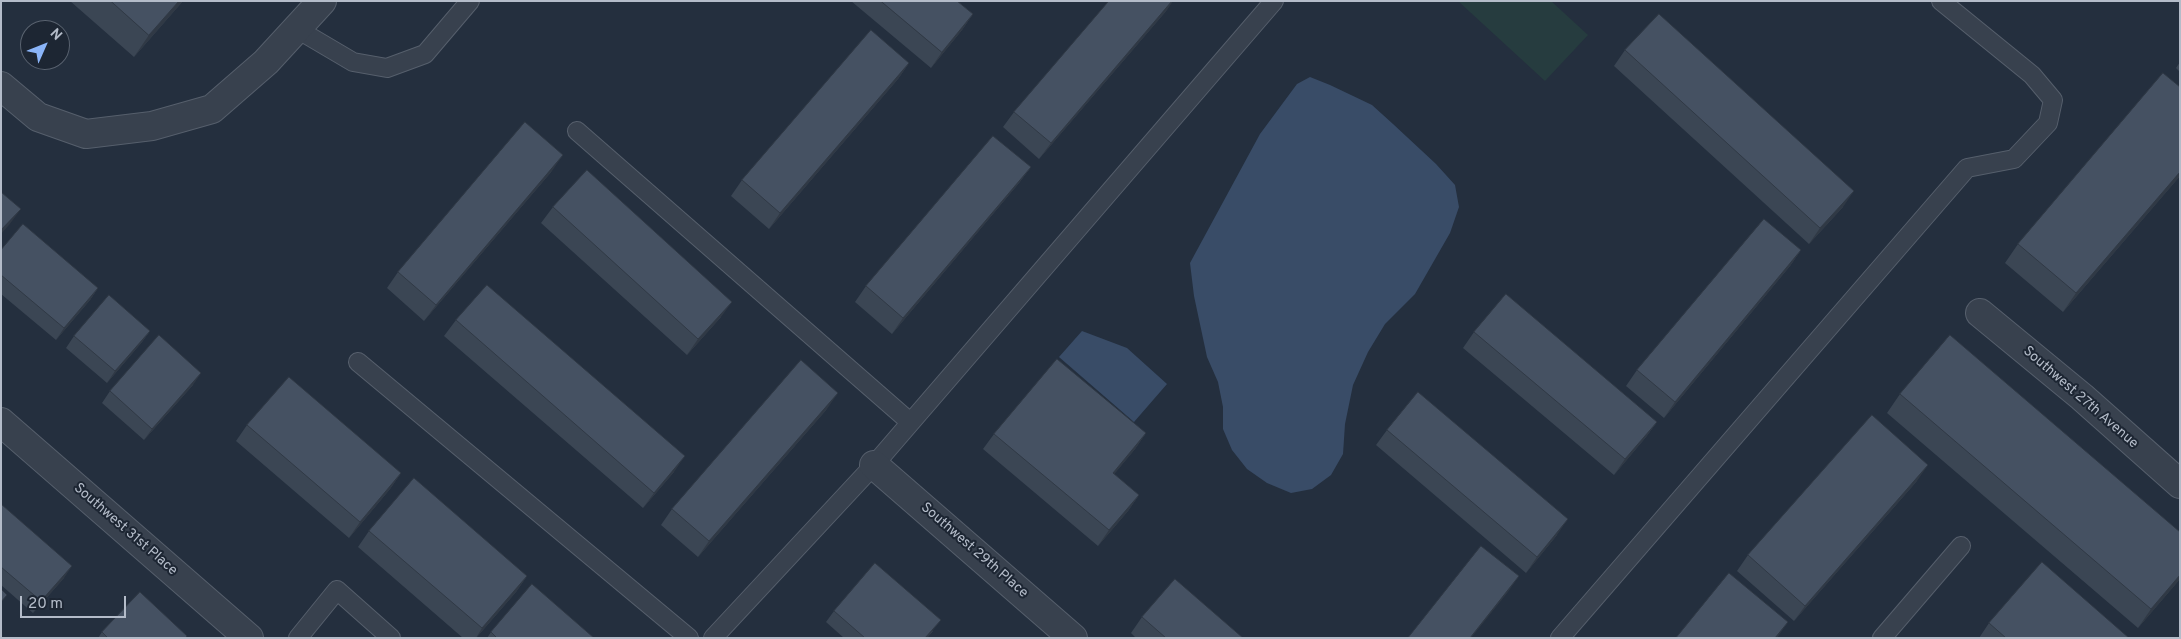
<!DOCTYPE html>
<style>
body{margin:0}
#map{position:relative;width:2181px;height:639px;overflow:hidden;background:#242f3e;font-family:Overpass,sans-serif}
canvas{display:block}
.frame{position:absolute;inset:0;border:2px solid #b4bcc9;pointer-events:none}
.north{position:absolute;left:20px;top:20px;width:50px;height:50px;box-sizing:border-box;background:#1d2633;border:1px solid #59626f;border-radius:50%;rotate:46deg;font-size:14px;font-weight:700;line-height:20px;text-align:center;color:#b4bcc9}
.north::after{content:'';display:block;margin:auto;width:18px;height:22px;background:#8ab4f8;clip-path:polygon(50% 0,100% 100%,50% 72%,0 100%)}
.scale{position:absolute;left:20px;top:596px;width:106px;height:22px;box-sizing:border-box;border:2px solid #b4bcc9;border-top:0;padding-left:6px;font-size:15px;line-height:18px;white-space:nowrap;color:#b4bcc9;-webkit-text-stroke:4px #1d2633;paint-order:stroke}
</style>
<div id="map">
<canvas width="2181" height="639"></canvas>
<div class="frame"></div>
<div class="north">N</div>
<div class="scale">20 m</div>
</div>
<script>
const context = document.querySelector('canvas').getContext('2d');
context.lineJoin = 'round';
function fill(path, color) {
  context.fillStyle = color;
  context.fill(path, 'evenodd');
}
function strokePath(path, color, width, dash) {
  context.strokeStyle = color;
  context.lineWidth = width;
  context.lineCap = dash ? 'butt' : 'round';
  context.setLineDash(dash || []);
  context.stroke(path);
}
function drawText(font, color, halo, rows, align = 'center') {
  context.font = font + ' Overpass,sans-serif';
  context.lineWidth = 4;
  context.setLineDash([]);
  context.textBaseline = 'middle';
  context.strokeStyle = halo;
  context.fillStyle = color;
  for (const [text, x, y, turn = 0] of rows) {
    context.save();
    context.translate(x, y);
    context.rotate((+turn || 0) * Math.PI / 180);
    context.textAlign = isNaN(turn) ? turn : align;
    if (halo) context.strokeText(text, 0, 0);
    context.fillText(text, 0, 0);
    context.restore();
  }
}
const green = new Path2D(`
 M1458 1H1551L1588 35 1545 81Z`);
const water = new Path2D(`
 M1310 77 1330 85 1372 105 1393 124 1436 164 1455 185 1459 207 1450 233 1415 294 1385 324 1368 352 1353 385 1345 424 1343 454 1331 475 1312 489 1291 493 1267 483 1247 469 1232 450 1223 429V407L1218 382 1207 357 1194 296 1190 263 1260 134 1297 84Z
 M1082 331 1127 348 1167 384 1134 422 1059 357Z`);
const service = new Path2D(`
 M297 29 353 62 387 68 425 54 470 1
 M577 131 910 422
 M358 362 689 638
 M298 638 337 590 391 638
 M713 638 874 465 1274 1
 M1560 638 1967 168 2014 159 2048 123 2053 100 2032 75 1941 1
 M1882 638 1961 546`);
const minor = new Path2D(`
 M1 86 38 117 86 134 152 126 212 109 266 62 322 1
 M1980 313 2082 397 2180 484
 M1 422 249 638
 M874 465 1073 638`);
const wall = new Path2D(`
 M70 1H183L134 57Z
 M851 1H957L973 14 962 30 931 68Z
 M1167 10 1039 159 1003 127 1014 112Z
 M1625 50 1843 207 1809 244 1614 66Z
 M2180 62V72L2176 68Z
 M909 63 898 79 769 229 731 196 742 180Z
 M1031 167 1019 183 892 334 855 302 866 286Z
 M552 171 424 321 387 288 398 272Z
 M2180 176 2063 312 2005 263 2018 244Z
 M553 207 721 317 687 355 541 223Z
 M1 250 98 288 90 300 56 340 1 294Z
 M1801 250 1790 266 1664 418 1626 386 1637 370Z
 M456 320 674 472 643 508 444 336Z
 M150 331 142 342 107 383 66 348 74 336Z
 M1474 332 1657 422 1646 437 1614 475 1463 348Z
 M193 385 144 440 102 403 110 391Z
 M1900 394 2180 532V579L2138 628 1887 413Z
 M827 409 698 557 661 525 672 509Z
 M247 425 401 473 390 489 349 538 236 441Z
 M1387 430 1557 535 1526 573 1376 445Z
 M1146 433 1135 449 1114 474 1139 495 1128 511 1098 546 983 449 994 434Z
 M1917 481 1794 621 1737 571 1748 555Z
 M1 504 64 578 33 613 1 585Z
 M369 531 527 576 516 592 476 638H463L358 547Z
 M834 611 933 631 927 638H844L826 622Z
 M1142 617 1243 638H1136L1131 633Z
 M1989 623 2129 638H1979Z
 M102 632 185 638H98Z
 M491 632 594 638H487Z`);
const shadedWall = new Path2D(`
 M179 1H183L134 57 149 35Z
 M1172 1H1173L1167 10 1039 159 1051 143Z
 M973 14 962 30 931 68 942 52Z
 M909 63 898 79 769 229 780 213Z
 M563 155 552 171 424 321 436 305Z
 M1031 167 1019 183 892 334 903 318Z
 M2180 172V176L2063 312 2076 293Z
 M1854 191 1843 207 1809 244 1820 228Z
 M21 209 9 225 1 234V230Z
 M1801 250 1790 266 1664 418 1675 402Z
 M98 288 90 300 56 340 64 328Z
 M732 302 721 317 687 355 698 339Z
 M150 331 142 342 107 383 115 371Z
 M201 373 193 385 144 440 152 429Z
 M838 393 827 409 698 557 709 541Z
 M1657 422 1646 437 1614 475 1625 459Z
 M1146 433 1135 449 1102 489 1113 473Z
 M685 456 674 472 643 508 654 493Z
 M1928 465 1917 481 1794 621 1805 606Z
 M401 473 390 489 349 538 360 522Z
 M1139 495 1128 511 1098 546 1109 530Z
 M1568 519 1557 535 1526 573 1537 557Z
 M72 566 64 578 33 613 41 601Z
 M2180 575V579L2138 628 2151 609Z
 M527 576 516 592 476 638 482 628Z
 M1519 576 1508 592 1471 638H1470Z
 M941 620 927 638H925Z
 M1788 622 1777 638H1775Z`);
const building = new Path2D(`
 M111 1H179L149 35Z
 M881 1H957L973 14 942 52Z
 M1109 1H1172L1051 143 1014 112Z
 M1659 14 1854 191 1820 228 1625 50Z
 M871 30 909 63 780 213 742 180Z
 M2163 73 2180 87V172L2076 293 2018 244Z
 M525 122 563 155 436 305 398 272Z
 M993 136 1031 167 903 318 866 286Z
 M587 170 732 302 698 339 553 207Z
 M1 192 21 209 1 230Z
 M1764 219 1801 250 1675 402 1637 370Z
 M23 224 98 288 64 328 1 275V250Z
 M487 285 685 456 654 493 456 320Z
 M1506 294 1657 422 1625 459 1474 332Z
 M109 295 150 331 115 371 74 336Z
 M159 335 201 373 152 429 110 391Z
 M1950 335 2180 532V575L2151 609 1900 394Z
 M1057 359 1146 433 1113 473 1139 495 1109 530 994 434Z
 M801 360 838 393 709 541 672 509Z
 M289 377 401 473 360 522 247 425Z
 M1418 392 1568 519 1537 557 1387 430Z
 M1872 415 1928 465 1805 606 1748 555Z
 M414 478 527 576 482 628 369 531Z
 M1 504 72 566 41 601 1 567Z
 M1481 546 1519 576 1470 638H1408Z
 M2042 562 2129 638H2006L1989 623Z
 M875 563 941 620 925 638H865L834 611Z
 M1729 573 1788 622 1775 638H1676Z
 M1175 579 1243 638H1166L1142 617Z
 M532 584 594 638H497L491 632Z
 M1 589 7 595 1 602Z
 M140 592 187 636 185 638H108L102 632Z`);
const streetNames = [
 ["Southwest 27th Avenue",2080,398,41],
 ["Southwest 31st Place",125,530,41],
 ["Southwest 29th Place",974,551,41]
];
fill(green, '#263c3f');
fill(water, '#394c67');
strokePath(service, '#565f6c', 20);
strokePath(minor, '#565f6c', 30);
strokePath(service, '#38414e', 18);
strokePath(minor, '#38414e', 28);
fill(wall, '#3b4654');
fill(shadedWall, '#303945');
fill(building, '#455162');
strokePath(building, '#303945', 1);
drawText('14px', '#b4bcc9', '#1d2633', streetNames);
</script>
